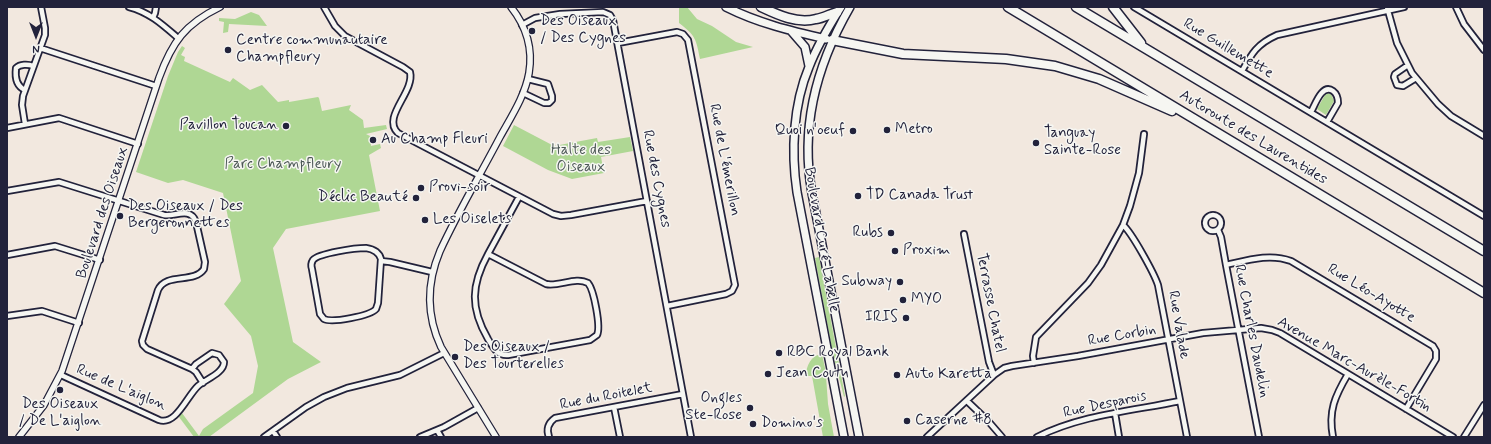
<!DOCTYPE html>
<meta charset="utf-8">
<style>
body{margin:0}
#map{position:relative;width:1491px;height:444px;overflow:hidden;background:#f2e8df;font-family:Mynerve,sans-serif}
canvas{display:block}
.frame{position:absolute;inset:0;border:8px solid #22223b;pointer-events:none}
.north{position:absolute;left:16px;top:16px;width:40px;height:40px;-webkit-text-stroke:3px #f6f6f2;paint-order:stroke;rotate:180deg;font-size:11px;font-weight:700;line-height:16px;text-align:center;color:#22223b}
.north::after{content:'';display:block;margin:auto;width:14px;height:18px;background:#22223b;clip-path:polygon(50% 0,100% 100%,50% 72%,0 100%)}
</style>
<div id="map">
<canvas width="1491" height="444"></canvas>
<div class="frame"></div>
<div class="north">N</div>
</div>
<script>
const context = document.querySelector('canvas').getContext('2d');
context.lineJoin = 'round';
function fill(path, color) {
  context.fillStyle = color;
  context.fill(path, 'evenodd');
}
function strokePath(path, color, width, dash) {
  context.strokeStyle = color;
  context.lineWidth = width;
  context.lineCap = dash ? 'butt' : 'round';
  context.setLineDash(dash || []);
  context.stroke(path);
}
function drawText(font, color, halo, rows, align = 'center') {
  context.font = font + ' Mynerve,sans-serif';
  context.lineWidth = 3;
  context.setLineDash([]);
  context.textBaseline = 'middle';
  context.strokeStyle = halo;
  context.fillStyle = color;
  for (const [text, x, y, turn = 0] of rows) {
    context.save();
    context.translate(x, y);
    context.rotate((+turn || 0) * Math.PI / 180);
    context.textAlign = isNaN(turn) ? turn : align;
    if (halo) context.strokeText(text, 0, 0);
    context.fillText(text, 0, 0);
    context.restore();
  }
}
const green = new Path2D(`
 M679 7H687L697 19 712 26 736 42 753 47 700 59C696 39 696 36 679 23Z
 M251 12 259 15 267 26 229 24 228 32 223 33 224 22 219 21V18L235 19Z
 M182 46 185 48 181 55 185 57 184 61 230 82 233 78 250 90 262 85 278 102 289 100V102L318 97 319 98 322 111 351 105 349 110 363 120 364 128 386 125 387 129 366 134 370 136 371 146 380 144 381 148 369 155 380 211 286 229 273 248 293 342 321 362 288 379 209 437H194L179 417 182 413 199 436 203 429 253 393 258 366 251 336 224 304 241 281 223 193 183 180 168 183 136 172 168 76 178 52Z
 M1328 93 1331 94 1334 101 1326 115 1317 109 1325 95Z
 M514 125 554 146 597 138 598 142 630 137 633 151 601 157 604 173 572 179 548 170 503 146Z
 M819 257 845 396 844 397 833 354 815 258Z
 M822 354 826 373 823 374V375L826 376 828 404 834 437H823L812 376H806C806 366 811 355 822 354Z`);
const minor = new Path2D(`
 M129 7C149 12 163 25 178 38
 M324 7 335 26 345 36 403 67 410 72C415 92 381 117 398 133L553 214 561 216 571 215 647 201
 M1134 7 1484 216
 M1387 7 1397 43 1412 73 1438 104 1451 116 1484 136
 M1456 7 1464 24 1484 50
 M153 18 155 13 156 7
 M522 25 535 18 560 14 603 12 610 15 613 20 691 437
 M618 43 677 32 683 34 688 40 734 280 735 285 732 291 726 294 667 306
 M40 48 156 86
 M1408 65 1395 74 1394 77 1397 85 1403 86 1416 78
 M1242 71C1252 53 1257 44 1277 35L1404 7
 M25 90C16 86 15 76 16 68 20 64 28 64 33 66
 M523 93 544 103H549L552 100V96L548 84 528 79
 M1311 112C1315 105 1322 83 1333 91 1337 94 1338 98 1338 103L1327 122
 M25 124 22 105 23 96 45 35V28L41 7
 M7 128 59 118 138 144
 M7 191 59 182 164 215C175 217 190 206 196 222L205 262 204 269C194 284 166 272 158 290L142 341 143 345 147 349 192 369 196 372 203 383
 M1205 223a8 8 0 1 1 16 0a8 8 0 1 1-16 0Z
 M1123 225C1132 233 1154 273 1158 285L1187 437
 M1218 230 1221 237 1226 265 1259 437
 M964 234 989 362 994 375
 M366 248C373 249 379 252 381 259L378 303 376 309C370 316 332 323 324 319L320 314 312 269C311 266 311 263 313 260 319 253 356 248 366 248Z
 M488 254 546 284C559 287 576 276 588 283 594 290 601 327 597 335L590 340 508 355C497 356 493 347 488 339 470 308 471 285 488 254Z
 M488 254 519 197
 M7 255 55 246 100 260
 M381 261 390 262 432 272
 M1226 265C1248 260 1270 253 1291 261L1433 346 1436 351V359L1406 409
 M7 316 42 311 79 323
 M1034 363 1033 356 1036 337 1088 283 1101 265 1123 225 1130 206 1139 173 1144 134
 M61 375 159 420C176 426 187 396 198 386 206 379 224 373 224 362L219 355 212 353 196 364 192 369
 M967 401 989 422 1002 437
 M614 407 620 437
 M1115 413 1119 437
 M437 430 441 437
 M273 431 277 437
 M264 437 306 407 324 397 347 388 400 375 444 353
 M420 437 444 427 478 408
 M549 437C546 429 548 423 555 418L683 394
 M927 437 994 375 1004 368 1012 366 1078 356 1203 333 1261 328 1272 330 1280 333 1453 437
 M1037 437C1081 415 1131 411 1180 401
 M1333 437C1328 411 1335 396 1348 374
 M1464 437 1484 405`);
const tertiary = new Path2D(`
 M19 437 44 405 62 371 159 78C172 42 185 24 220 7
 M496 437 441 347C426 315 427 282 440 251 458 212 480 175 500 137 511 117 525 96 529 73 533 49 526 26 511 7`);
const primary = new Path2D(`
 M726 7C758 23 791 31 826 39
 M841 7C829 26 817 46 809 67 793 105 791 152 797 192L844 437
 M850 7C817 64 800 128 812 193L859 437
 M792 32 805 47 809 66`);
const motorway = new Path2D(`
 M761 7C778 15 797 24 816 19 823 18 830 14 837 12
 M1008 7 1484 293
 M1076 7 1484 251
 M1113 7 1141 43
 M832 40 903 54 1006 59 1055 66 1099 79 1172 111`);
const markers = [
 [532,31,4,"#22223b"],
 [228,50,4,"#22223b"],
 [286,126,4,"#22223b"],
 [887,130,4,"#22223b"],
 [853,131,4,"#22223b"],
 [373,140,4,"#22223b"],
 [1036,143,4,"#22223b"],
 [421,188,4,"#22223b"],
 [858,196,4,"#22223b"],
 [416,198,4,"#22223b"],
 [120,216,4,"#22223b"],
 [425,220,4,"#22223b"],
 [891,233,4,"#22223b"],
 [895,251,4,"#22223b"],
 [900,282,4,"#22223b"],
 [903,300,4,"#22223b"],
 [906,318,4,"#22223b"],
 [779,353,4,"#22223b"],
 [455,357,4,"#22223b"],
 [768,374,4,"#22223b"],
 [897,375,4,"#22223b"],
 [60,390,4,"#22223b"],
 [750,408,4,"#22223b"],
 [907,421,4,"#22223b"],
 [753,424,4,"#22223b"]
];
const poiNames = [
 ["Des Oiseaux",540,22],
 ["/ Des Cygnes",540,39],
 ["Centre communautaire",236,41],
 ["Champfleury",236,58],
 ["Pavillon Toucan",278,126,"right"],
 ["Metro",895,130],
 ["Quoi n'oeuf",845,131,"right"],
 ["Tanguay",1044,134],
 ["Sainte-Rose",1044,151],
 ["Au Champ Fleuri",381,140],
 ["Provi-soir",429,188],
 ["TD Canada Trust",866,196],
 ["Déclic Beauté",408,198,"right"],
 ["Des Oiseaux / Des",128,207],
 ["Bergeronnettes",128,224],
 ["Les Oiselets",433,220],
 ["Rubs",883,233,"right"],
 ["Proxim",903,251],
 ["Subway",892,282,"right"],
 ["MYO",911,300],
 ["IRIS",898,318,"right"],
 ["Des Oiseaux /",463,348],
 ["Des Tourterelles",463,365],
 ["RBC Royal Bank",787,353],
 ["Jean Coutu",776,374],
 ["Auto Karetta",905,375],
 ["Ongles",742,399,"right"],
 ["Ste-Rose",742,416,"right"],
 ["Des Oiseaux",60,405,"center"],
 ["/ De L'aiglon",60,422,"center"],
 ["Caserne #8",915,421],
 ["Domino's",761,424]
];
const streetNames = [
 ["Rue Guillemette",1228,49,31],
 ["Autoroute des Laurentides",1253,138,31],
 ["Rue de L'émerillon",724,160,79],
 ["Rue des Cygnes",656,179,79],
 ["Boulevard des Oiseaux",103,213,-72],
 ["Boulevard Curé-Labelle",821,240,80],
 ["Rue Léo-Ayotte",1371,294,31],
 ["Terrasse Chatel",990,303,79],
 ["Rue Valade",1178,325,80],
 ["Rue Charles Daudelin",1251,331,79],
 ["Rue Corbin",1122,336,-10],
 ["Avenue Marc-Aurèle-Fortin",1354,365,30],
 ["Rue de L'aiglon",121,388,23],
 ["Rue du Roitelet",606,397,-11],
 ["Rue Desparois",1105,405,-12]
];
const parkNames = [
 ["Halte des",581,151],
 ["Oiseaux",581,168],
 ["Parc Champfleury",283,165]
];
fill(green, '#afd794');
strokePath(minor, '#22223b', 8);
strokePath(tertiary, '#22223b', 8);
strokePath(primary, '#22223b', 10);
strokePath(motorway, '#22223b', 11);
strokePath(minor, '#f6f6f2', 4.5);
strokePath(tertiary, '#f6f6f2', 5.5);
strokePath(primary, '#f6f6f2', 7);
strokePath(motorway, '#f6f6f2', 8);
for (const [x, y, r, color] of markers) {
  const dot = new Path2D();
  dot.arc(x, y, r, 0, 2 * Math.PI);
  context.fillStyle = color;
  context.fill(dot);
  strokePath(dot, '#f6f6f2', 1.5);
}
drawText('15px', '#22223b', '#f6f6f2', poiNames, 'left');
drawText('15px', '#22223b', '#f6f6f2', streetNames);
drawText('15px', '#4c5856', '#f6f6f2', parkNames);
</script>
